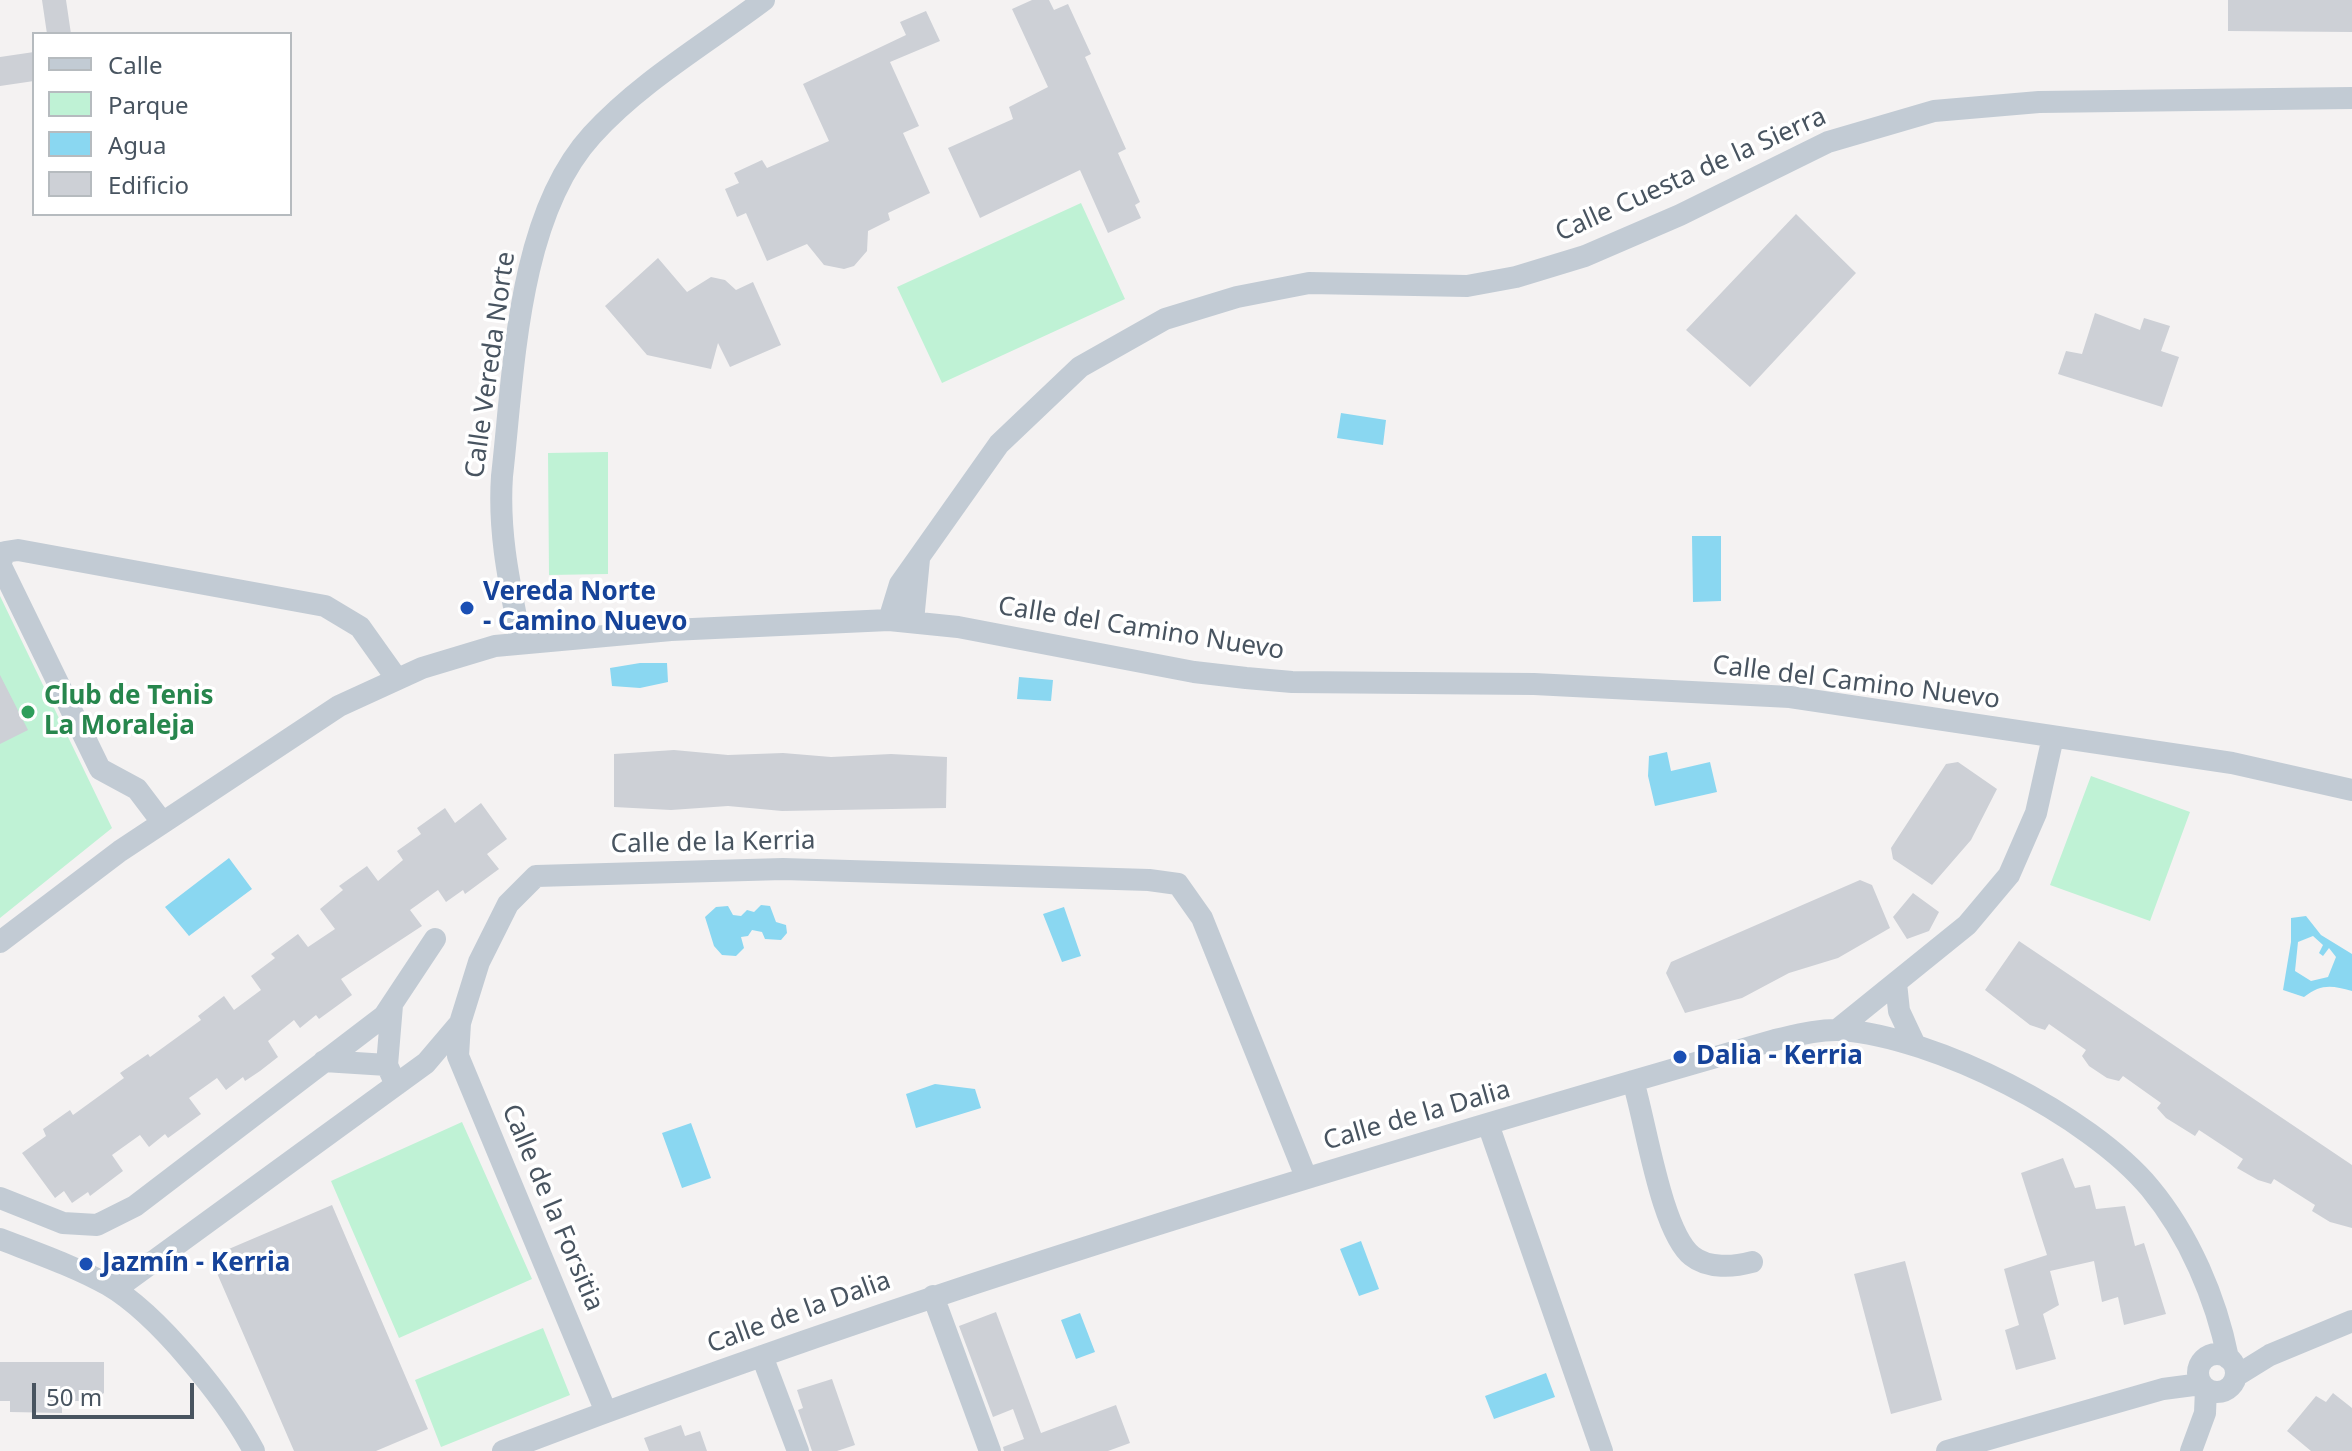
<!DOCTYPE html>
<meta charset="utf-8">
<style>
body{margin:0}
#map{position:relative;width:2352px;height:1451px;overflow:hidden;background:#f4f2f2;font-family:"Noto Sans",sans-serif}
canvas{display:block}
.legend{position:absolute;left:32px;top:32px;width:260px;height:184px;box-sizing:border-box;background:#fff;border:2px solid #b6bbbf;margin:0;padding:10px 14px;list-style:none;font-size:24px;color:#485460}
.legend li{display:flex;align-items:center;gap:16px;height:40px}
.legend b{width:40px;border:2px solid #b6bbbf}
.scale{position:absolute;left:32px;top:1383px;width:162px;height:36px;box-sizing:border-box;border:4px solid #485460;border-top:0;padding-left:10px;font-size:24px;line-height:28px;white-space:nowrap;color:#485460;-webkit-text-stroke:6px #fff;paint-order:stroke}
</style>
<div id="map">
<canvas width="2352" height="1451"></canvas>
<ul class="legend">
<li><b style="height:10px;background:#c2cbd4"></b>Calle</li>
<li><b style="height:22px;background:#bff2d5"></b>Parque</li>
<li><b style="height:22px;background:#8ad7f1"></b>Agua</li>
<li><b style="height:22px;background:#cdd0d6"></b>Edificio</li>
</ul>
<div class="scale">50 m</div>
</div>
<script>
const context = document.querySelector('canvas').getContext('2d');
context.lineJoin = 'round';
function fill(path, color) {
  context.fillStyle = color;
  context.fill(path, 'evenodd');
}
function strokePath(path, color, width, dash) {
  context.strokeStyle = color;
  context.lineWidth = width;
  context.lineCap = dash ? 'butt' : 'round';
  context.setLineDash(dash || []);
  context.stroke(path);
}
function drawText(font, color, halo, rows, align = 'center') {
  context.font = font + ' "Noto Sans",sans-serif';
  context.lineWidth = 7;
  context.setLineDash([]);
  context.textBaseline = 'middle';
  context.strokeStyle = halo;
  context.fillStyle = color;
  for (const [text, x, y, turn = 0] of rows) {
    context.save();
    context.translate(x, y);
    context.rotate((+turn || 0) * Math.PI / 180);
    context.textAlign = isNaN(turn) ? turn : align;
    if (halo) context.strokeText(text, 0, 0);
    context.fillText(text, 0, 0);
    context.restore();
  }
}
const green = new Path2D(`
 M1081 203 1125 299 942 383 897 287Z
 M608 452V574L549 575 548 453Z
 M0 596 112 828 0 918Z
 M2091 776 2190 812 2150 921 2050 885Z
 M462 1122 532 1279 399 1338 331 1181Z
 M543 1328 570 1395 441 1447 415 1380Z`);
const water = new Path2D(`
 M1341 413 1386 420 1383 445 1337 438Z
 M1692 536H1721V601L1693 602Z
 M640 663H667L668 682 640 688 612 686 610 668Z
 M1019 677 1053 680 1051 701 1017 699Z
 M1667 752 1671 771 1710 762 1717 792 1655 806 1648 776 1649 756Z
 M229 858 252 889 189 936 165 907Z
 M761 905 770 906 776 922 786 925 787 933 781 940 765 939 762 932 752 930 748 936 741 937 744 948 736 956 722 955 714 946 705 917 716 907 728 906 733 915 741 916 747 910 754 912Z
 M1064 907 1081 956 1062 962 1043 914Z
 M2306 916 2321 935 2352 954V991C2331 985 2321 984 2304 997L2283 990 2291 942V918ZM2313 936 2323 945 2319 953 2323 956 2329 948 2336 957 2328 977 2311 981 2295 971 2298 942Z
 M935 1084 975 1089 981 1108 916 1128 906 1094Z
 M691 1123 711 1178 682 1188 662 1133Z
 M1361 1241 1379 1289 1359 1296 1340 1249Z
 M1080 1313 1095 1352 1076 1359 1061 1320Z
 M1546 1373 1555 1397 1494 1419 1485 1396Z`);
const building = new Path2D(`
 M42 0H66L71 34H47Z
 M1032 0H1049L1054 10 1068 4 1091 54 1085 57 1126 149 1118 153 1140 202 1135 205 1141 218 1108 233 1080 170 980 218 948 148 1013 119 1009 107 1048 87 1012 9Z
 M2228 0H2352V32L2228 31Z
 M926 11 940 41 890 62 919 126 903 133 930 193 888 213 890 220 868 231 867 251 854 266 844 269 824 265 807 244 767 261 746 213 737 217 725 189 739 183 734 173 762 160 767 168 829 141 803 84 906 35 900 22Z
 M34 52V81L0 86V57Z
 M1796 214 1856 273 1750 387 1686 330Z
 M658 258 687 292 711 277 725 280 736 290 753 282 781 345 730 367 718 343 711 369 647 355 605 306Z
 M2095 313 2140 330 2144 318 2170 326 2161 351 2179 357 2162 407 2058 374 2066 351 2082 354Z
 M0 675 28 730 0 744Z
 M674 750 728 755 783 753 831 757 891 754 947 757 946 808 782 811 728 806 671 810 614 807V754Z
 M1958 762 1997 789 1971 840 1932 885 1893 859 1891 848 1946 764Z
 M481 803 507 839 487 854 499 869 465 894 463 890 446 902 438 890 410 910 422 926 341 979 352 995 319 1019 316 1015 300 1028 294 1020 268 1041 278 1057 260 1071 245 1081 243 1077 226 1090 217 1078 189 1098 201 1114 168 1138 165 1134 149 1147 140 1135 112 1155 123 1171 90 1196 88 1192 72 1203 64 1191 55 1198 22 1153 46 1136 43 1129 70 1110 73 1115 124 1078 120 1073 148 1054 150 1057 201 1020 198 1016 224 996 234 1010 261 990 251 976 275 958 271 954 298 934 308 947 335 929 320 909 343 890 339 886 367 866 378 881 403 860 397 851 421 834 417 828 445 808 455 823Z
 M1860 880 1872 885 1890 928 1838 958 1789 973 1742 998 1685 1013 1666 973 1671 962Z
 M1913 893 1939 912 1929 931 1907 939 1893 917Z
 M2019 941 2352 1165V1228L2330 1222 2312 1211 2315 1205 2274 1179 2271 1184 2258 1180 2237 1168 2243 1159 2199 1130 2195 1136 2166 1118 2157 1108 2161 1103 2123 1076 2119 1081 2107 1078 2089 1066 2082 1056 2086 1050 2049 1024 2045 1030 2030 1025 1985 990Z
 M2063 1158 2075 1188 2090 1185 2096 1209 2125 1206 2135 1246 2144 1243 2166 1314 2124 1325 2118 1297 2102 1302 2094 1261 2050 1271 2059 1305 2043 1314 2056 1359 2016 1370 2005 1330 2019 1325 2004 1269 2047 1255 2021 1173Z
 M332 1205 428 1429 376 1451H294L210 1257Z
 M1905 1261 1942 1400 1891 1414 1854 1274Z
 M996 1312 1041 1433 1116 1405 1130 1443 1108 1451H1004L1003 1447 1024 1439 1013 1409 993 1417 959 1326Z
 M0 1362H104V1393L93 1401H62V1413L10 1412V1401H0Z
 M832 1379 855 1445 837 1451H812L798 1410 803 1408 797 1390Z
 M2333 1393 2352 1408V1451H2311L2287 1431 2316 1396 2326 1402Z
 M681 1425 685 1436 700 1431 707 1451H649L644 1438Z`);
const street = new Path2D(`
 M889 620 900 584 999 444 1080 367 1165 319 1237 297 1309 283 1467 286 1516 277 1585 256 1680 215 1828 142 1934 111 2039 102 2352 98
 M913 621 919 559
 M521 642C510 586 498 534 502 476 514 371 517 217 592 135 640 82 707 43 764 0
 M162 822 137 789 100 769 0 564 5 552 18 550 325 606 360 627 397 679
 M0 942 120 851 339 706 422 668 495 646 671 630 889 620 958 627 1194 672 1246 678 1292 682 1534 684 1790 697 2232 763 2352 790
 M1896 983 1899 1011 1915 1045
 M392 1005 387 1065 396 1085
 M460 1023 458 1056 606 1412
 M1837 1030 1967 925 2009 875 2036 813 2053 737
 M324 1061 387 1065
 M1633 1081C1646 1123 1661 1231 1692 1256 1708 1269 1734 1267 1752 1262
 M1488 1124 1602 1451
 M0 1198 63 1223 97 1225 135 1206 384 1016 435 939
 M0 1239C36 1253 74 1266 108 1285 158 1314 227 1400 254 1451
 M110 1286 128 1280 426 1063 460 1023 479 962 508 904 536 876 783 869 1149 880 1178 884 1202 918 1306 1177
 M933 1296 990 1451
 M2198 1373a19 19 0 1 1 38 0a19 19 0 1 1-38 0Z
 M762 1356 798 1451
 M2236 1376 2270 1355 2352 1321
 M503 1451C920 1291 1347 1163 1775 1040 1797 1035 1819 1029 1841 1030 1936 1037 2089 1115 2150 1188 2189 1235 2216 1298 2228 1358
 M1947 1451 2163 1389 2201 1384
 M2191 1451 2205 1413 2206 1389`);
const markers = [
 [467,608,8,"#1a4fb4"],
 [28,712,8,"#2e9e5b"],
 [1680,1057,8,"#1a4fb4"],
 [86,1264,8,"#1a4fb4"]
];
const streetNames = [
 ["Calle Cuesta de la Sierra",1691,175,-24],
 ["Calle Vereda Norte",491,365,-82],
 ["Calle del Camino Nuevo",1141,629,9],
 ["Calle del Camino Nuevo",1856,683,7],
 ["Calle de la Kerria",713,843,-1],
 ["Calle de la Dalia",1417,1116,-16],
 ["Calle de la Forsitia",552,1208,67],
 ["Calle de la Dalia",799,1313,-20]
];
const transitNames = [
 ["Vereda Norte",483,593],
 ["- Camino Nuevo",483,623],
 ["Dalia - Kerria",1696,1057],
 ["Jazmín - Kerria",102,1264]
];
const leisureNames = [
 ["Club de Tenis",44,697],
 ["La Moraleja",44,727]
];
fill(green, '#bff2d5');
fill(water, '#8ad7f1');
fill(building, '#cdd0d6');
strokePath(street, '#c2cbd4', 22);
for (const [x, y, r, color] of markers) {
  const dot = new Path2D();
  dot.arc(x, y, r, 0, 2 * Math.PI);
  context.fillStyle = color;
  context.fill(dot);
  strokePath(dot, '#fff', 3);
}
drawText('26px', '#485460', '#fff', streetNames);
drawText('bold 26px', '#164399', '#fff', transitNames, 'left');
drawText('bold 26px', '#27864d', '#fff', leisureNames, 'left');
</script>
